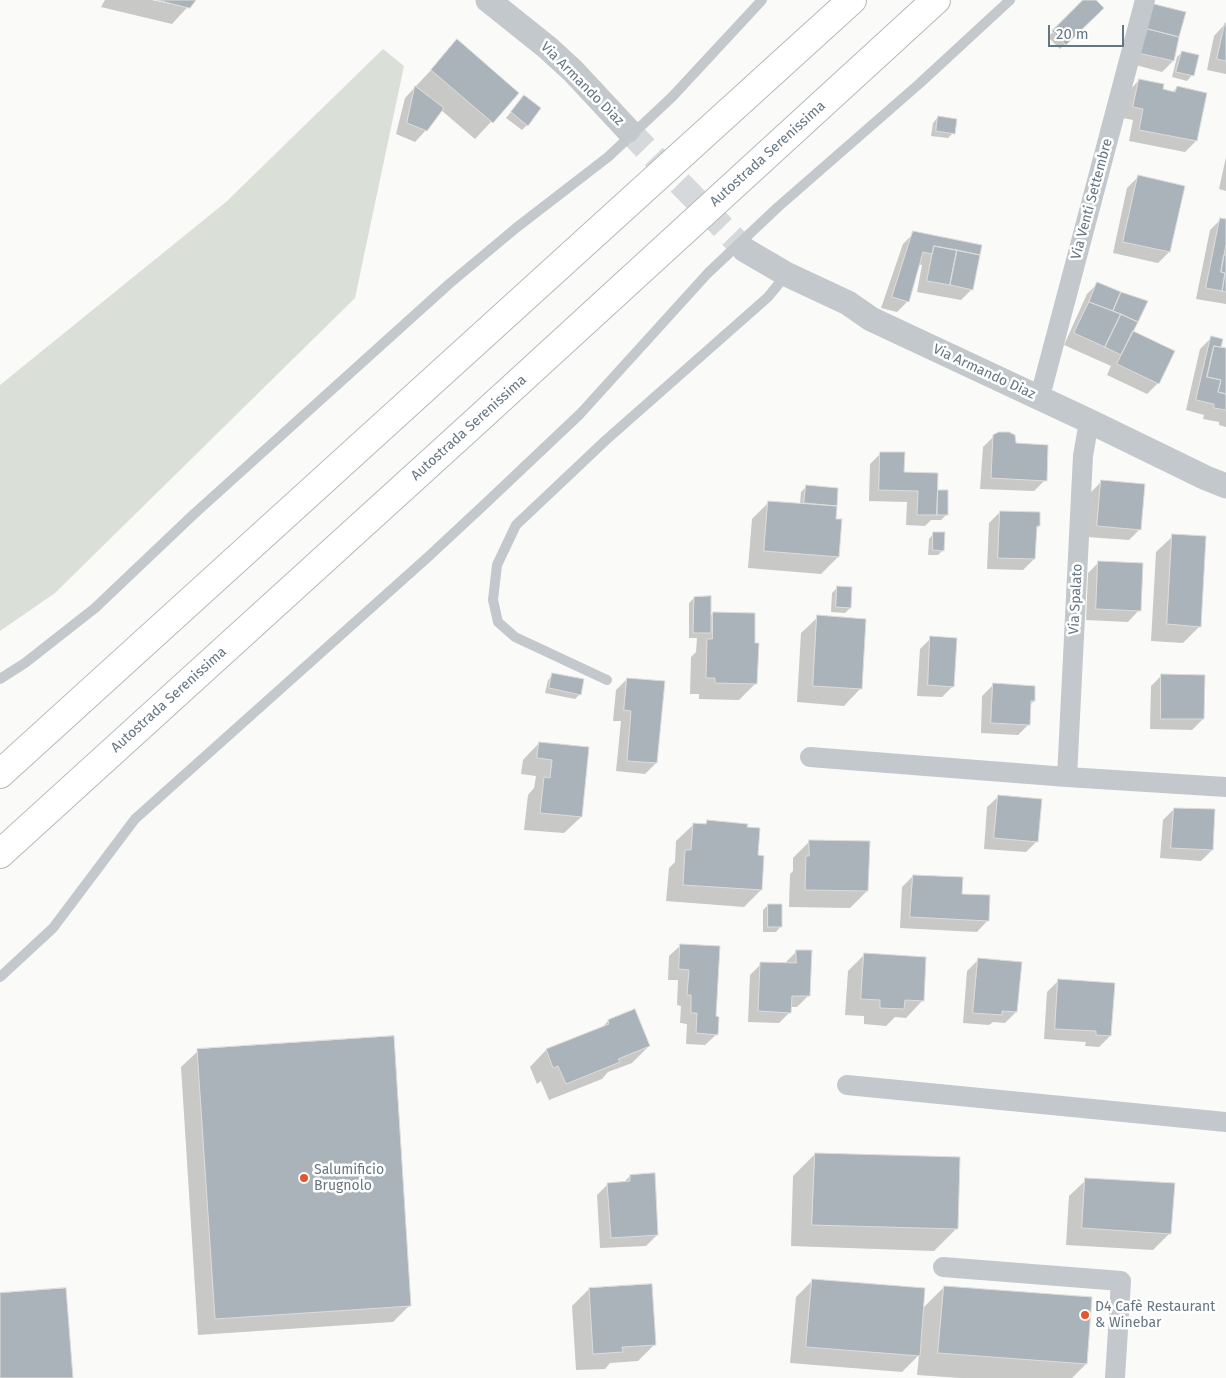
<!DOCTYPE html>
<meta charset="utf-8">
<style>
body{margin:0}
#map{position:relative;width:1226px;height:1378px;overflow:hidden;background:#fafaf8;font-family:"Fira Sans",sans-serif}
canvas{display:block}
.scale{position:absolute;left:1048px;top:25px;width:76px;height:22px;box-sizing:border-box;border:2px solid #657683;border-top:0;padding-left:6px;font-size:15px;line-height:18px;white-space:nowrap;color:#657683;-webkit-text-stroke:4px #fff;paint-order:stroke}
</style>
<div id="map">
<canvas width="1226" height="1378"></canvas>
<div class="scale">20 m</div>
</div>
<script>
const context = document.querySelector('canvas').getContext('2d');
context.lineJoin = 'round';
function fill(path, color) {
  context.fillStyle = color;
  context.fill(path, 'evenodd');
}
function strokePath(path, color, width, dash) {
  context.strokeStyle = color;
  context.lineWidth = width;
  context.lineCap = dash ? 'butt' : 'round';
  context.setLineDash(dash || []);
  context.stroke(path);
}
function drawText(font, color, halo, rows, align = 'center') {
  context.font = font + ' "Fira Sans",sans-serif';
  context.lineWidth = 5;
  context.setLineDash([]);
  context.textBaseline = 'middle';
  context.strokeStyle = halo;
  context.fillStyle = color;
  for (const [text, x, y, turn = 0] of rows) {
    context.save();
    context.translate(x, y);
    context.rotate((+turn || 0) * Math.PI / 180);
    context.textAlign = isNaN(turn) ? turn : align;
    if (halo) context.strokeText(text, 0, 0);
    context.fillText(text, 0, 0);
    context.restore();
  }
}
const green = new Path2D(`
 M383 49 404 66 355 298 55 593 0 631V385L226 202Z`);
const shadow = new Path2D(`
 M105 0H152L171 4 167 1 163 0H194L172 24 101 7Z
 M1085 0H1095L1102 8 1060 49 1048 37Z
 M1184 13 1173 61 1162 72 1128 63Z
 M1225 24 1226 25V74L1207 70 1214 36Z
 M458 41 518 93 475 139 441 110 426 130 415 142 396 134 405 98Z
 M1182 52 1192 75 1187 81 1172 77 1177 57Z
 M1139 80 1162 90 1172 92 1177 88 1196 141 1185 152 1129 141 1133 120 1123 118 1128 92Z
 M519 102 527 125 522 130 506 118Z
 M938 117 953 133 948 138 931 136 933 123Z
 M1226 157V191L1219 189Z
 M1138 177 1183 187 1169 252 1158 263 1113 253 1127 188Z
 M1221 219 1226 220V304L1196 299 1210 230Z
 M914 233 981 246 972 289 961 300 917 292 922 265 918 264 908 301 897 312 881 308 903 244Z
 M1098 283 1131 332 1158 383 1147 394 1107 375 1111 366 1064 345 1087 294Z
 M1211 338 1222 340 1220 348 1226 350V427L1219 425V422L1203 419 1204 415 1186 410 1200 349Z
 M994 436 1014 444 1045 480 1034 491 980 489 983 447Z
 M881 453 903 474 937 491 947 492 946 515 941 520H931L925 526 906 525 907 502 869 501 870 464Z
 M1102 481 1140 529 1129 540 1087 537 1091 492Z
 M806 487 837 489 834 520 838 557 821 574 748 568 752 519 769 502 800 504 801 492Z
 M1000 512 1039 526 1035 529 1034 559 1023 570 987 569 989 523Z
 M934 533 943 550 938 555H928L929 539Z
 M1173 536 1200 626 1183 643 1151 641 1156 552Z
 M1099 562 1139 610 1128 622 1086 620 1088 573Z
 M837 588 850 608 845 613 831 612 832 593Z
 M694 598 710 616 714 613 753 644 756 683 739 700 699 699V694H690L691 657 696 652 697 638H689V603Z
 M818 617 860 689 844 706 797 702 801 633Z
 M931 638 953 686 942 697 917 696 920 649Z
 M553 675 580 694 575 699 545 693 548 680Z
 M1162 675 1203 719 1192 730 1150 729 1151 686Z
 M627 679 656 763 645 774 616 771 621 721H613L616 690Z
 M993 685 1034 701 1030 705 1029 724 1018 735 981 733 982 696Z
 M539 743 588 748 581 817 564 833 524 830 528 795 534 788 536 776 521 774 523 760Z
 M999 796 1037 841 1026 852 984 849 987 807Z
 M1174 809 1212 850 1201 861 1160 858 1163 820Z
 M707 822 757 856 761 890 744 907 666 901 669 868 675 862 676 841 693 825H703Z
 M810 841 867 891 850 908 789 907 790 874 793 871V858Z
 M913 876 961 895 988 920 977 932 900 928 902 887Z
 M768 905 781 926 776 932H763V910Z
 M681 945 715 1017 717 1034 705 1045 686 1044 687 1024 680 1023 681 1006 677 1005 678 980H668L669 956Z
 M797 951 808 996 797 1007H790V1012L779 1023 748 1022 750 975 761 964H786V962Z
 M864 955 922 1001 906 1018 895 1017 886 1026 864 1024V1016L845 1015 848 971Z
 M978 960 1016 1012 1005 1023 993 1022 989 1025 963 1023 967 971Z
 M1058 981 1110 1036 1099 1047 1085 1046 1086 1042 1044 1039 1047 992Z
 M608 1021 649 1046 632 1063 608 1072 602 1079 549 1100 541 1081 537 1084 530 1067 546 1050 602 1028Z
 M198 1051 410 1305 393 1322 198 1335 181 1067Z
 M815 1154 956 1229 934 1251 791 1246 793 1176Z
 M630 1176 657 1235 646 1246 600 1248 597 1195 608 1184 623 1183Z
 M1086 1180 1170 1233 1153 1250 1066 1245 1069 1196Z
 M812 1281 922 1309 944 1287 1086 1364 1072 1378H961L917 1375 919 1355 902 1372 790 1363 796 1297Z
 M589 1289 655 1344 638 1361 610 1363 605 1369 576 1370 572 1306Z`);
const building = new Path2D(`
 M157 0H196L190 8Z
 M1083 0H1096L1104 8 1066 45 1052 31Z
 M1150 3 1186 12 1179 37 1144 28Z
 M1225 23H1226V61L1217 59Z
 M1144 28 1179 37 1174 61 1138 53Z
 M457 39 519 93 493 123 431 70Z
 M1182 51 1199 55 1194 76 1176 72Z
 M1139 79 1164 84 1163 89 1175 92 1177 86 1207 93 1197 141 1139 130 1143 109 1133 107Z
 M415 86 444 108 427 131 407 123Z
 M524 95 541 108 528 126 511 112Z
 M938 116 957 119 955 134 936 131Z
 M1138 175 1185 186 1170 252 1123 242Z
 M1220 218 1226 219V244L1221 272 1225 273 1222 291 1206 288Z
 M913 231 982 245 980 255 934 246 932 254 923 252 909 302 892 297Z
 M934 246 957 250 950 285 927 281Z
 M957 250 980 255 973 290 950 285Z
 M1224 255H1226V292L1222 291 1225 273 1221 272Z
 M1097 282 1121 292 1113 311 1089 302Z
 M1121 292 1148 301 1138 322 1113 311Z
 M1089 302 1121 314 1105 347 1074 333Z
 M1121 314 1138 322 1121 355 1105 347Z
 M1133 331 1175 351 1159 384 1117 364Z
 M1211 336 1223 339 1221 347 1214 346 1207 377 1221 380 1218 392 1226 394V410L1214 408V404L1196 400Z
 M1214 346 1226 348V394L1218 392 1221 380 1207 377Z
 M999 432H1009L1015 435 1016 443 1048 445 1047 481 991 478 993 435Z
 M880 452H905L904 472 938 473 937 515H917L918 491 879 490Z
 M1101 480 1145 484 1141 530 1097 526Z
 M806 485 838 488 837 506 804 503Z
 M938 490H948V515H937Z
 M768 501 837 506 836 519H842L839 557 764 551Z
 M1000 511 1040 512V526H1037L1035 559 998 558Z
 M933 532H945L944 551 933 550Z
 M1172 534 1206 536 1201 627 1167 624Z
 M1098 561 1143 563 1141 611 1096 609Z
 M837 586 852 587 851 608 836 607Z
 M711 596V633H693L694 597Z
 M713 612 755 613V643H759L757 684 715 683V678H706L707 639H712Z
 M817 615 866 619 862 689 813 686Z
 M930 636 957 638 954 687 928 685Z
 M552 673 584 679 581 695 549 688Z
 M1161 674 1205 675 1204 719H1161Z
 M627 678 665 681 657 763 627 761 631 711 624 710Z
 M993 683 1035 686V701H1031L1030 725 991 723Z
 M539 742 589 747 582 817 540 813 544 777 550 778 552 760 537 758Z
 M998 795 1042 799 1038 842 994 838Z
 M1174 808 1215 809 1213 850 1171 848Z
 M707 820 748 824 747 827 760 828 758 855 764 856 762 890 683 885 685 850H691L693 823 706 824Z
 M809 840 870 841 868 891 805 890 806 856H809Z
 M913 875 963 877 962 894 990 895 989 921 910 917Z
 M768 904H782V927H768Z
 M680 944 720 946 716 1016 719 1017 718 1035 696 1033 697 1013H691V995H687L689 970 679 969Z
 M796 950H812L810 996H792L791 1013 758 1011 760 962 796 963Z
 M864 953 926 957 924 1001 905 1000 904 1009 880 1008V1000L861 999Z
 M978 958 1022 962 1017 1012 1002 1011V1015L973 1013Z
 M1058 979 1115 983 1111 1036 1096 1035V1031L1055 1029Z
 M635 1009 650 1046 618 1059 620 1062 566 1084 558 1066 553 1068 546 1049 609 1024 608 1020Z
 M394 1036 411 1306 215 1319 197 1049Z
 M815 1153 960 1157 958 1229 812 1225Z
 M655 1173 658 1235 611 1238 607 1183 630 1181V1175Z
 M1085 1178 1175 1183 1171 1234 1082 1228Z
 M812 1279 925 1288 920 1356 806 1347Z
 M652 1284 656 1345 622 1347 623 1352 593 1354 589 1288Z
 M944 1286 1092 1297 1087 1364 938 1353Z
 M66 1288 73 1378H0V1293Z`);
const tertiaryTunnel = new Path2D(`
 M628 130 745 250`);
const service = new Path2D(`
 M0 679 25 663 95 608 194 514 449 284 516 228 608 157 672 97 762 0
 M607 680 515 637 498 622 493 600 497 565 516 525 606 440 768 297 786 275
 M0 977 53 928 135 819 428 557 486 503 580 414 708 273 778 207 919 84 1010 0`);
const minor = new Path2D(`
 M1036 397 1043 385 1145 0
 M810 757 1067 777 1226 787
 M1067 777 1083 456 1087 433 1091 422
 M847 1085 1226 1122
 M943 1267 1121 1281 1115 1378`);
const tertiary = new Path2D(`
 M488 0 548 48 573 71 628 130
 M745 250 786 274 848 303 871 319 1091 422 1206 478 1226 486`);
const motorway = new Path2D(`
 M0 774 852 0
 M0 854 473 424 936 0`);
const markers = [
 [304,1178,5,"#e4572e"],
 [1085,1315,5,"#e4572e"]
];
const streetNames = [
 ["Via Armando Diaz",582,84,45],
 ["Autostrada Serenissima",768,154,-42],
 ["Via Venti Settembre",1092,199,-75],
 ["Via Armando Diaz",984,372,25],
 ["Autostrada Serenissima",469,428,-42],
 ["Via Spalato",1076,599,-87],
 ["Autostrada Serenissima",169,700,-42]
];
const poiNames = [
 ["Salumificio",314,1170],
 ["Brugnolo",314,1186],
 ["D4 Cafè Restaurant",1095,1307],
 ["& Winebar",1095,1323]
];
fill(green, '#dadfd7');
fill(shadow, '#0003');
fill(building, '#aab3b9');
strokePath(building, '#dcdcda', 1);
strokePath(tertiaryTunnel, '#d5d9db', 25, [25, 12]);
strokePath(motorway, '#b4b9bd', 30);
strokePath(service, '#c3c8cc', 10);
strokePath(minor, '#c3c8cc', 20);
strokePath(tertiary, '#c3c8cc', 25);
strokePath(motorway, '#fff', 28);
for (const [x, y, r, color] of markers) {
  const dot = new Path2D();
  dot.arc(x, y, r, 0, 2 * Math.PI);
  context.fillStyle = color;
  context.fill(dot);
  strokePath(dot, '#fff', 2);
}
drawText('14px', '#657683', '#fff', streetNames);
drawText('14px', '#657683', '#fff', poiNames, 'left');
</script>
